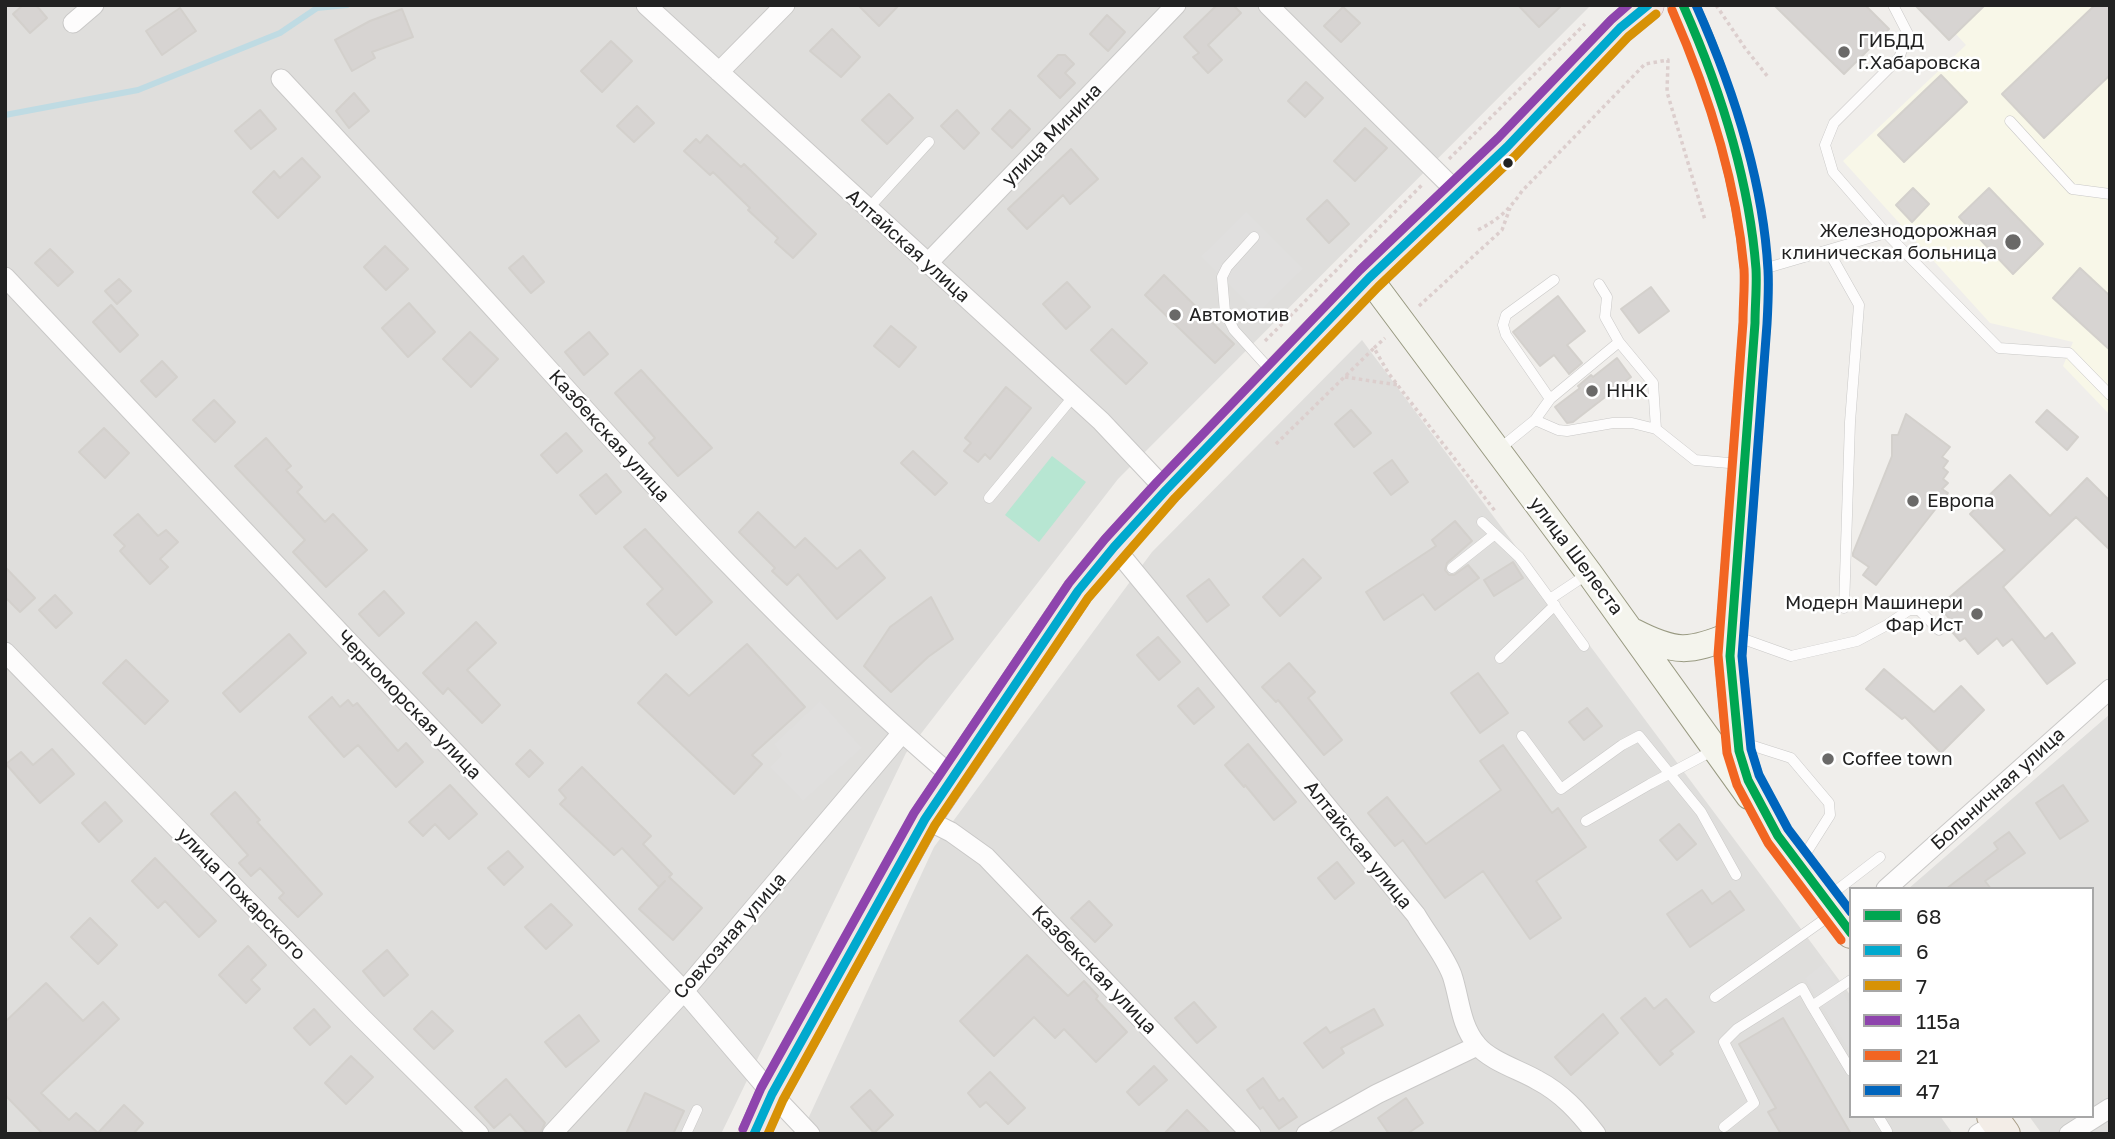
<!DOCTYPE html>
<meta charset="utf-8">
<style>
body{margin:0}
#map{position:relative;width:2115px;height:1139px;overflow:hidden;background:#f0eeeb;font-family:"Golos Text",sans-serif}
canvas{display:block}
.frame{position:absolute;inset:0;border:7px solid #222;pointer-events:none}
.legend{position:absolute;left:1849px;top:887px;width:245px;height:231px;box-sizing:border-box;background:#fff;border:2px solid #a7a7a7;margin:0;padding:9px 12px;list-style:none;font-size:21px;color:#222}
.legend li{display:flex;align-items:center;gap:14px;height:35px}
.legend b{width:35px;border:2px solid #a7a7a7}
</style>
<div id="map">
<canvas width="2115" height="1139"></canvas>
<div class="frame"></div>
<ul class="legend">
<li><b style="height:9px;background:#00a651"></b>68</li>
<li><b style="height:9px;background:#00a9ce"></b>6</li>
<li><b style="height:9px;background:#d79205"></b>7</li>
<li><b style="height:9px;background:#8e44ad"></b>115а</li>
<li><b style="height:9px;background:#f26522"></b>21</li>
<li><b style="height:9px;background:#0065bd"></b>47</li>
</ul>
</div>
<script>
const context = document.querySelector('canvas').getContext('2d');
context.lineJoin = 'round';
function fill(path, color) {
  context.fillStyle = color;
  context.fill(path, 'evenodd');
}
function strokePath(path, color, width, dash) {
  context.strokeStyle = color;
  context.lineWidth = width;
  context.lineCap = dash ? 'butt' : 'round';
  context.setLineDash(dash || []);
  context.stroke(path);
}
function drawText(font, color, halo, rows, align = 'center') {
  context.font = font + ' "Golos Text",sans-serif';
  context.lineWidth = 5;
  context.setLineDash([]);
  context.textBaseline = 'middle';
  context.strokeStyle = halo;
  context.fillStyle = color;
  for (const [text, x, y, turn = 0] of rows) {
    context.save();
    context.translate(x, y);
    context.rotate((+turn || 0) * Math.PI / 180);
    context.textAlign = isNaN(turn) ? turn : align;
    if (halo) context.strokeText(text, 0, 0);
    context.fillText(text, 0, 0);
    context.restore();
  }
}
const residential = new Path2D(`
 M5 5H1591L1118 479 906 753 721 1134H5Z
 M1362 340 1851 996V1116H1940L1953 1134H801L934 847 1152 552Z
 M2110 714V1134H2042L2029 1116H2092V889H1908Z`);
const education = new Path2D(`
 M1929 5H2110V415L2063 366 2073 342 1990 323 1843 161 1966 45Z`);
const pitch = new Path2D(`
 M1052 456 1086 482 1039 542 1005 515Z`);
const parking = new Path2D(`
 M1246 212 1303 269 1258 313 1201 256Z
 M820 701 862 748 803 801 770 767 782 755 774 744Z
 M1825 962 1851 1006V1054L1805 978Z`);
const stream = new Path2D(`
 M5 115 138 90 280 33 317 8 347 5`);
const building = new Path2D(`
 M23 5H36L47 18 30 33 13 14Z
 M858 5H899L879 26Z
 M1217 5H1233L1241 13 1208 45 1222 60 1208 73 1193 57 1199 53 1184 37Z
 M1518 5H1562L1539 27Z
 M1774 5H1865L1889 29 1844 74Z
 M1915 5H1985L1949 40Z
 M2095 5H2110V75L2044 138 2002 94Z
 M1343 7 1360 23 1341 42 1324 26Z
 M180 8 196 31 162 55 146 31Z
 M402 9 413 37 372 52 375 58 352 71 335 40 370 21Z
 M1107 15 1125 32 1108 51 1090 34Z
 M832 29 860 57 841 77 810 51Z
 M611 41 632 61 602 92 581 71Z
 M1058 55H1065L1074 64 1065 73 1075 83 1060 98 1038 76Z
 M1941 75 1967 102 1904 162 1878 135Z
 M1306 82 1323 98 1305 117 1288 101Z
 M354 93 369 111 349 128 336 111Z
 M889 94 913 118 887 144 862 120Z
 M637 106 654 123 634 142 617 126Z
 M260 110 276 129 251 149 235 131Z
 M957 110 979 133 964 149 941 126Z
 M1010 110 1030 129 1012 148 992 129Z
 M1365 128 1387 148 1355 181 1334 161Z
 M707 135 741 167 744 164 816 234 793 258 775 242 778 238 748 210 750 208 713 172 710 175 684 151 696 139 700 143Z
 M1071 149 1098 179 1070 204 1063 195 1027 229 1008 209Z
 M302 158 320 177 278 218 253 192 274 171 280 178Z
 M1913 188 1929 204 1912 222 1896 205Z
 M1989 188 2043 244 2013 274 1959 217Z
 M1327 200 1349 224 1329 243 1307 219Z
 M385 246 408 269 386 290 364 267Z
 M50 249 73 272 58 286 35 263Z
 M523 256 544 282 531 293 509 268Z
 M2080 268 2110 296V350L2053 298Z
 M1164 275 1234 344 1215 363 1145 295Z
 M119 279 131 291 117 304 105 291Z
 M1067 282 1090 307 1066 329 1043 304Z
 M1651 287 1669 311 1639 333 1621 309Z
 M1558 296 1585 331 1567 345 1582 363 1569 374 1554 355 1540 366 1513 332Z
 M409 303 435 332 408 357 382 328Z
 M111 305 138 335 120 352 93 322Z
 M891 326 916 347 899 367 874 346Z
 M1112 329 1147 363 1126 384 1091 350Z
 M470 332 498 359 471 387 443 359Z
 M589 332 608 354 584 375 565 352Z
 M1617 358 1631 377 1573 422 1567 423 1555 407 1580 388 1578 386 1591 375 1593 377Z
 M162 361 177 377 156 397 141 381Z
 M641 370 712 448 678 476 649 443 655 438 615 393Z
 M1006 387 1031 408 990 459 985 454 978 462 964 451 971 443 965 438Z
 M214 400 235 422 215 442 193 420Z
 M1351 410 1371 433 1354 447 1335 424Z
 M2047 410 2078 437 2067 450 2036 422Z
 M1906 414 1950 447 1942 457 1948 461 1943 468 1948 472 1943 479 1948 483 1942 489 1948 493 1876 585 1863 575 1869 567 1853 556V553L1892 456V435H1898Z
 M104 428 129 453 105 478 79 452Z
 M566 433 582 451 557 473 541 455Z
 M266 438 291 466 286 470 302 487 297 492 325 522 333 514 367 550 326 587 293 552 305 540 235 466Z
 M913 451 947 483 935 495 901 463Z
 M1392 460 1408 482 1391 495 1374 473Z
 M606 474 621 492 596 514 580 495Z
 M2010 475 2050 516 2087 478 2110 501V550L2076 517 2003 587 2045 639 2052 633 2075 663 2047 684 2012 639 2003 646 1997 638 1978 654 1965 638 1960 641 1948 627 1953 623 1939 606 2005 550 1970 514Z
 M758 512 795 548 805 538 837 569 860 550 885 578 837 619 798 574 787 585 772 571 775 568 739 532Z
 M138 514 158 536 166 530 178 542 160 559 168 567 150 584 120 551 125 546 114 535Z
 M1455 521 1472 541 1447 563 1445 570 1449 575H1454L1468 565 1479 578 1435 610 1423 594 1384 620 1366 592 1436 546 1432 540Z
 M645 529 712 602 676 635 647 604 663 589 624 547Z
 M1303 559 1321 578 1280 616 1263 597Z
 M1513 562 1523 578 1494 596 1484 580Z
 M5 567 35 598 20 612 5 597Z
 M1209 579 1229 605 1207 622 1187 596Z
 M384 591 404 613 379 636 359 614Z
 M55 595 72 613 56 628 39 610Z
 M931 597 953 639 928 657 891 692 864 666 890 627Z
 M476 622 496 643 467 670 500 705 482 723 448 688 443 694 423 673Z
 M289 634 306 653 240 712 223 693Z
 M1158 637 1180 662 1159 680 1137 655Z
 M747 644 805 707 752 755 762 764 734 794 638 703 666 674 689 696Z
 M126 660 168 701 145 724 103 683Z
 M1289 663 1315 692 1308 698 1342 740 1324 755 1278 700 1276 702 1262 687Z
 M1884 669 1934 712 1961 686 1984 710 1941 753 1905 717 1902 719 1866 689Z
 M1478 673 1508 713 1480 733 1451 693Z
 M1198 688 1214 707 1194 724 1178 706Z
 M332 697 340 707 348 700 353 706 357 703 398 751 406 743 423 762 396 787 358 745 344 757 309 717Z
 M1587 708 1602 726 1584 740 1569 722Z
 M1248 744 1296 802 1274 820 1245 785 1244 787 1225 765Z
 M1503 745 1552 813 1558 808 1586 847 1536 881 1561 918 1530 939 1483 871 1445 898 1403 840 1395 846 1368 813 1387 797 1426 844 1501 790 1480 761Z
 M52 749 74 774 40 803 6 764 21 752 33 765Z
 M530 750 543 763 529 777 516 764Z
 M582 767 651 836 643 844 672 874 669 877 702 908 673 940 639 909 665 881 659 887 622 848 614 855 560 804 566 798 559 790Z
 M450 785 477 814 449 839 435 824 423 836 409 822Z
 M2063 785 2088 821 2060 839 2036 803Z
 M235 792 260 820 257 822 322 894 298 917 279 898 284 893 260 868 251 876 239 863 248 855 211 814Z
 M105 802 122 821 99 842 82 823Z
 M1679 824 1696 844 1677 860 1660 840Z
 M2009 832 2025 853 1985 881 1991 889H1946L1998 849 1994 843Z
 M508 851 523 867 504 885 488 868Z
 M155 858 216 921 199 937 165 901 158 908 132 881Z
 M1337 862 1354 883 1335 899 1318 878Z
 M1702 890 1712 904 1730 891 1744 910 1690 947 1667 914Z
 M1089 901 1112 925 1095 942 1071 918Z
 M551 904 572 925 546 949 525 927Z
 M90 918 117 945 98 964 71 937Z
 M248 946 266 965 251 980 260 989 246 1003 219 975Z
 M387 950 408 975 384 996 363 971Z
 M1027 955 1068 996 1084 981 1098 996 1096 999 1127 1032 1096 1062 1064 1029 1055 1038 1034 1017 994 1056 960 1021Z
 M46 983 83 1021 103 1002 119 1019 41 1093 69 1120 76 1113 98 1133 124 1105 143 1123 133 1134H43L5 1095V1022Z
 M1645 998 1654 1009 1666 999 1694 1032 1670 1051 1673 1054 1660 1065 1621 1018Z
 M1194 1002 1216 1027 1197 1043 1175 1018Z
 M314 1009 330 1027 310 1045 294 1028Z
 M1374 1009 1383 1025 1341 1048 1344 1053 1323 1068 1304 1043 1326 1027 1330 1033Z
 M432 1011 453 1031 434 1049 414 1029Z
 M1603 1014 1618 1033 1571 1075 1555 1057Z
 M579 1015 599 1041 566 1067 545 1042Z
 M1783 1018 1851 1134H1781L1768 1112 1776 1108 1739 1044Z
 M351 1056 373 1077 346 1104 325 1083Z
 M1154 1066 1167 1080 1139 1105 1127 1092Z
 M990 1072 1025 1108 1008 1124 986 1102 980 1107 968 1093Z
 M1263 1078 1279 1101 1283 1098 1297 1117 1279 1129 1263 1107 1260 1109 1247 1090Z
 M506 1079 545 1123 540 1134H528L510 1114 494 1128 475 1107Z
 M870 1090 893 1115 874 1133 851 1107Z
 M645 1093 684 1111 673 1134H626Z
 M1406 1098 1423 1123 1407 1134H1389L1378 1118Z
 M1187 1110 1211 1134H1164Z`);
const path = new Path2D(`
 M1716 5 1745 48 1768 77
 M1449 159 1585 24
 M1478 230C1498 220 1510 209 1522 191L1645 64 1668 60 1667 92 1705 220
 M1419 306 1502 230 1510 208
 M1265 341 1423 184
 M1374 348 1385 338
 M1345 377 1398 385
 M1276 444 1374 348 1389 374 1495 511`);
const service = new Path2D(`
 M2010 121 2072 189 2110 194
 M868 209 929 142
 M1886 233 1833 172 1825 145 1834 123 1899 58 1908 34 1893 5
 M1254 237 1227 267 1222 277 1225 312 1234 330 1273 373
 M1828 250 1859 305 1850 422 1844 608
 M1760 270 1886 233 1999 348 2069 353 2110 395
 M1599 284 1607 297 1605 317 1619 342
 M1550 399 1506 335 1503 325 1506 315 1554 280
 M1535 420 1558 430 1567 431 1613 423H1632L1656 429 1695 460 1740 464
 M1498 450 1535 420 1550 399 1619 342 1653 383 1656 429
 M989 498 1073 397
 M1482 522 1519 557 1584 646
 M1452 568 1495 534
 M1550 599 1589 573
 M1735 636 1791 656 1857 641 1887 625 1909 610H1919L1939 630
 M1500 658 1555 605
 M1522 736 1561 789 1622 745 1639 736 1701 812 1736 875
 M1741 742 1791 758 1829 803 1830 815 1801 861
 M1586 821 1650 784 1714 750
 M1828 897 1880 857
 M1851 980 1812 1006 1851 1071
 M1715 997 1832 914
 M1878 1116 1887 1131
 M1724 1127 1754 1103 1724 1042 1737 1029 1802 988 1812 1006
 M686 1134 697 1110`);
const minor = new Path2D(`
 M646 5 1101 421 1166 490
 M1268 5 1457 192
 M73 23 94 5
 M719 72 785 5
 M281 79C359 163 438 247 515 332 655 488 793 641 953 777
 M927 264 1176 5
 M5 277 346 639 684 991 772 1094 810 1134
 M1114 547 1416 915C1427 934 1444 954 1452 975 1460 999 1460 1025 1477 1045 1490 1061 1520 1070 1537 1080 1562 1093 1579 1112 1596 1134
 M5 652 362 1018 479 1134
 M925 819 951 832 986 857 1251 1134
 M1886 889 2110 689
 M552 1134 684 991 902 733
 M1306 1134 1377 1094 1477 1046
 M1978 1134 1997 1123
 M2069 1134 2110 1108`);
const secondary = new Path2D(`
 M1369 278 1589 573 1749 796
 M1634 632C1675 653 1689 653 1731 635`);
const primary = new Path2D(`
 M1683 5C1720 84 1748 183 1756 269 1757 287 1755 305 1755 323L1730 656 1739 751 1748 780 1778 836 1851 933
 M1992 1116 2005 1134`);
const trunk = new Path2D(`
 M754 1134 772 1094 925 819 1078 591 1114 547 1166 490 1369 278 1507 147 1620 28 1648 5`);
const bus1 = new Path2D(`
 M1683 5C1720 88 1749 178 1756 269 1757 287 1755 305 1755 323L1730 656 1739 751 1748 780 1778 836 1851 933`);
const bus2 = new Path2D(`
 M754 1134 772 1094 925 819 1078 591 1114 547 1166 490 1369 278 1507 147 1620 28 1648 5`);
const bus3 = new Path2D(`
 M768 1134 783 1100 935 825 1088 598 1175 498 1378 287 1515 156 1628 37 1656 14`);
const bus4 = new Path2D(`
 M743 1129 761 1088 914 813 1069 583 1105 539 1157 482 1360 270 1498 138 1611 20 1628 5`);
const bus5 = new Path2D(`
 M1672 10C1708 92 1736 179 1744 269 1745 286 1743 305 1743 322L1718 655 1727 753 1737 785 1768 843 1841 940`);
const bus6 = new Path2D(`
 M1696 5C1733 88 1763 179 1768 270 1769 288 1768 306 1767 324L1742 656 1751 749 1759 775 1788 829 1851 912`);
const markers = [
 [1844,52,7,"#6a6968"],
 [1508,163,6,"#222"],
 [2013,242,9,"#6a6968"],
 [1175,315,7,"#6a6968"],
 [1592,391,7,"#6a6968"],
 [1913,501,7,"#6a6968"],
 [1977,614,7,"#6a6968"],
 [1828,759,7,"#6a6968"]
];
const poiNames = [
 ["ГИБДД",1858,41],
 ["г.Хабаровска",1858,63],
 ["Железнодорожная",1997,231,"right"],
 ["клиническая больница",1997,253,"right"],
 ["Автомотив",1189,315],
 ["ННК",1606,391],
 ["Европа",1927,501],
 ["Модерн Машинери",1963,603,"right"],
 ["Фар Ист",1963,625,"right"],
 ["Coffee town",1842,759]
];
const streetNames = [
 ["улица Минина",1052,135,-46],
 ["Алтайская улица",908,246,42],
 ["Казбекская улица",609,436,48],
 ["улица Шелеста",1576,556,53],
 ["Черноморская улица",409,705,46],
 ["Больничная улица",1998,789,-42],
 ["Алтайская улица",1358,845,51],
 ["улица Пожарского",241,894,46],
 ["Совхозная улица",730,936,-49],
 ["Казбекская улица",1094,970,46]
];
fill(residential, '#dfdedc');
fill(education, '#f8f7e8');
fill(pitch, '#b7e6d2');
fill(parking, '#e0dfde');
strokePath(stream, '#bfdbe3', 6);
fill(building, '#d7d4d2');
strokePath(building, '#d3d0cc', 2);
strokePath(service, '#c9c8c7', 11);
strokePath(minor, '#c9c8c7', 21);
strokePath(secondary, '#999a82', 28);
strokePath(primary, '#a79c86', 32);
strokePath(trunk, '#c5a2ac', 33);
strokePath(path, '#dccecd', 3.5, [3.5, 3.5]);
strokePath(service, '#fdfcfc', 10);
strokePath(minor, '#fdfcfc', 19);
strokePath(secondary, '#f4f4ed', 26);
strokePath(primary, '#f3ede7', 30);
strokePath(trunk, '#f0e6e4', 32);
strokePath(bus1, '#00a651', 9);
strokePath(bus2, '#00a9ce', 9);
strokePath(bus3, '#d79205', 9);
strokePath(bus4, '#8e44ad', 9);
strokePath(bus5, '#f26522', 9);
strokePath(bus6, '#0065bd', 9);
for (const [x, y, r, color] of markers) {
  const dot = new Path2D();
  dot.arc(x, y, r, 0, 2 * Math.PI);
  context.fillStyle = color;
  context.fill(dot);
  strokePath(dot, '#fff', 2.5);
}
drawText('19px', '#222', '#fff', poiNames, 'left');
drawText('19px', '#222', '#fff', streetNames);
</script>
